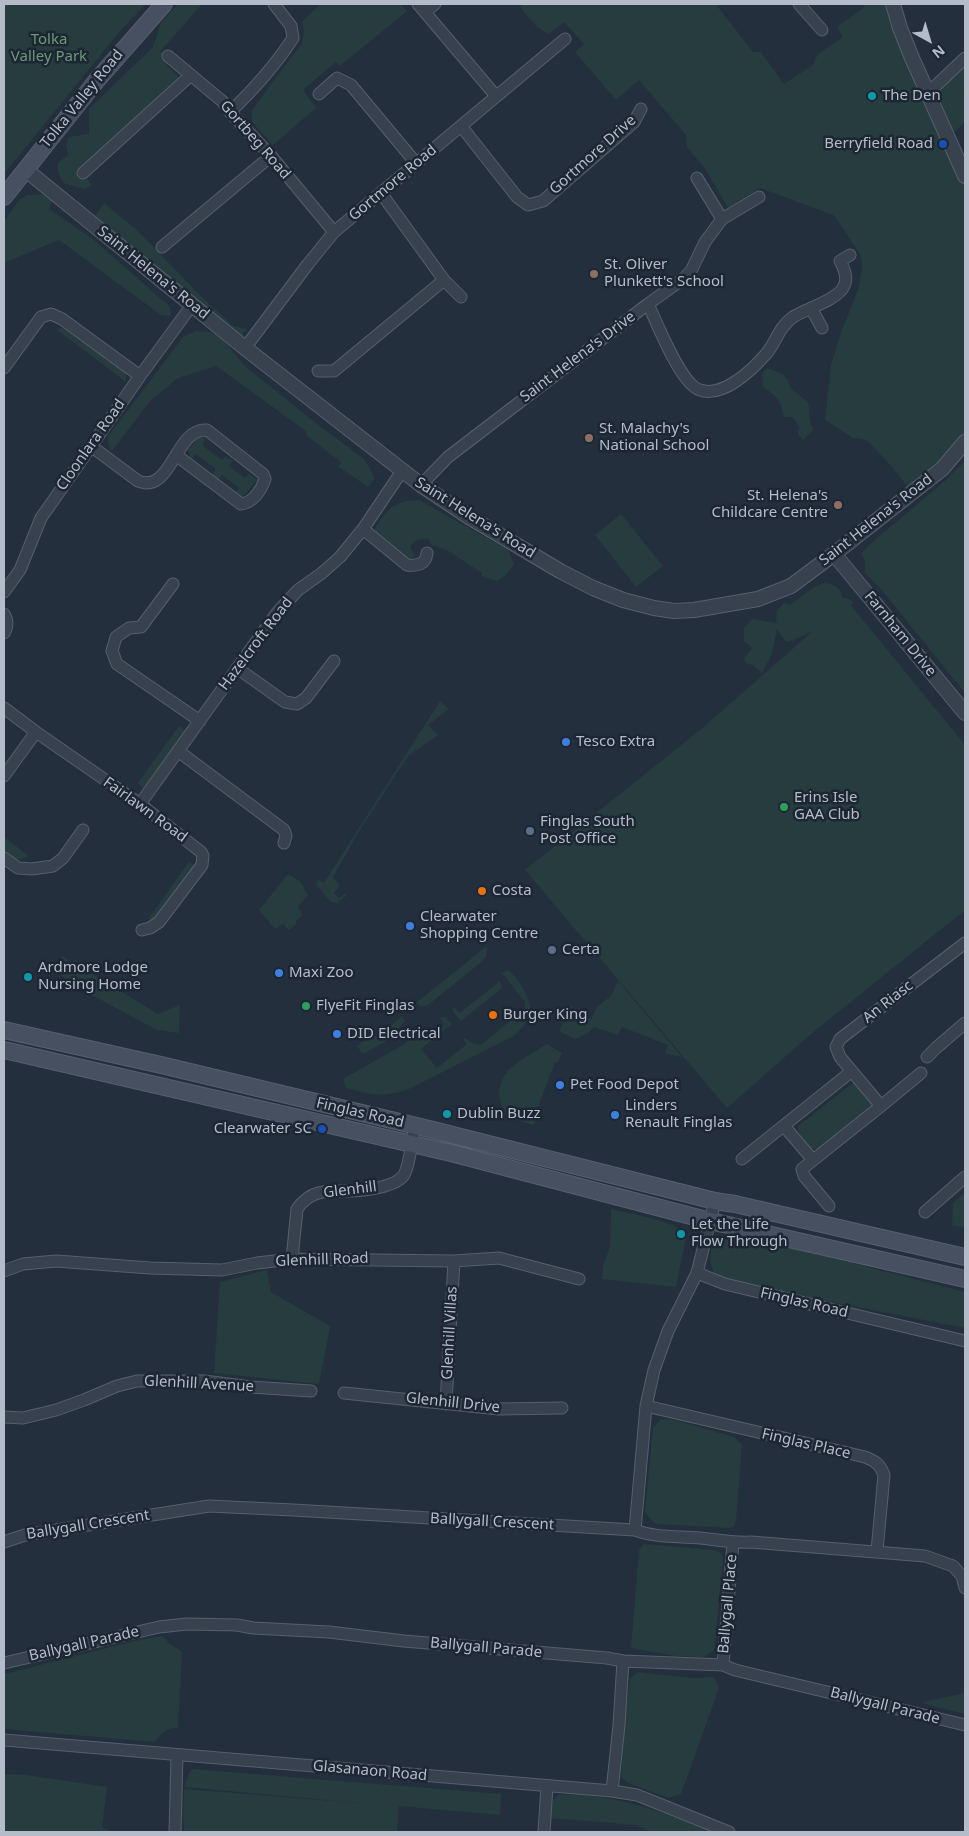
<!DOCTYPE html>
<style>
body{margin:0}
#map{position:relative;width:969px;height:1836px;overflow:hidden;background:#242f3e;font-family:"Noto Sans",sans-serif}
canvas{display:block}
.frame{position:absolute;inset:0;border:5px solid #b4bcc9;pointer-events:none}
.north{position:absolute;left:904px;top:15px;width:50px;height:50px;-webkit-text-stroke:4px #1d2633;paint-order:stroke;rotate:141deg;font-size:14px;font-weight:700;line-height:20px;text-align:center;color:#b4bcc9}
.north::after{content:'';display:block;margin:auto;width:18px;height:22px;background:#b4bcc9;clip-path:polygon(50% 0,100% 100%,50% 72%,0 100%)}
</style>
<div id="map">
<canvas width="969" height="1836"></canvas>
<div class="frame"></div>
<div class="north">N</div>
</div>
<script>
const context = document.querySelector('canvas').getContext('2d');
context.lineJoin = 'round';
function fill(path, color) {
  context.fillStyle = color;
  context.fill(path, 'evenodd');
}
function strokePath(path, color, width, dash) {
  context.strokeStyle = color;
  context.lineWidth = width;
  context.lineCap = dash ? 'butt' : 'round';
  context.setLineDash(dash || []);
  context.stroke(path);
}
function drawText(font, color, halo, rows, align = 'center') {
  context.font = font + ' "Noto Sans",sans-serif';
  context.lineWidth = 5;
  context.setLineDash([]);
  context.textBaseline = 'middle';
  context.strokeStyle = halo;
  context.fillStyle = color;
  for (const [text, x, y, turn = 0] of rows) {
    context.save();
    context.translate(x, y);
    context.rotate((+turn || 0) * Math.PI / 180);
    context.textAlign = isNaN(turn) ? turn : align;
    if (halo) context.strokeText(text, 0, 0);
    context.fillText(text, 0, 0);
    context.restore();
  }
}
const green = new Path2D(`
 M4 4H146L120 31 4 174Z
 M177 4H202L161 51C165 69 171 67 181 80L82 170 92 186 84 189 63 183 58 172V163L68 155 66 144 69 137 89 134V109L153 47 161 23Z
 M321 4H401L407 11 340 66 336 62 303 90 316 108 273 145 252 122V110L293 55 302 44 304 30 302 21Z
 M524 4H717L718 7 753 52H761L784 84 813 65 818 54 843 37 837 27 863 8 865 4H893L965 176V441L912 492 892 467 867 440 853 438 825 420 831 365 842 330 858 290 862 269 861 256 837 219 833 215 760 188 728 208 706 170 687 147 686 135 639 80 616 100 575 52 584 44 564 22 549 34 537 27 520 7Z
 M965 60V91L963 93 965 96V122L951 135 931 92Z
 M41 194 52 200 49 209 94 240 170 307 171 316 161 315 59 240 4 263V222L18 201 27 195Z
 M104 203 137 230 201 296 233 326 247 329 241 337 195 301 117 233 95 216Z
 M63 328 121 369 126 374V382L56 329Z
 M196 331 211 332 223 340 246 367 308 417 364 459 373 474 374 480 368 487 339 467 341 462 307 436 306 431 216 366 178 378 151 400 111 452 107 438 183 337Z
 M767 368 783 374 788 380 790 388 808 402C810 412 809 421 813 430L803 440 798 434 799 427 793 417H784C781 400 777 396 763 387L762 373Z
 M202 437 206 439 202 445 222 460 226 456 233 461 229 466 245 478 249 474 257 480 243 497 236 492 239 488 222 475 218 480 212 475 216 469 196 454 191 460 188 450 196 439Z
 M965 461V693L880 588 865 573V560L861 554 869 545 946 480Z
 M419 500 508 550 514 564 505 576 497 581 481 576 482 573 447 550 432 545 428 539C419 538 416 540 410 547L415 555 411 559 374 530C387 509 394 501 419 500Z
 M621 514 663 566 636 587 595 535Z
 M824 583C834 584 840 587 842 597L851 600 854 606 849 603 965 745V910L811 1034 727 1108 525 870 700 730 813 631 794 640 786 642 777 629 772 653 762 673 753 665 747 664 744 659 752 648 744 641V628L752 619 776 623 777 610 784 603 790 605 814 587Z
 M440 701 449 709 428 725 438 735 408 756 361 828 333 877 340 886 334 893 339 898 346 893V896L337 903 331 902 316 885 318 880 324 883Z
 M179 726 186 731 143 789 138 783Z
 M4 837 29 856C19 861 13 861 4 854Z
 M189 862 195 866 159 918 148 919Z
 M288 874 300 881 308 895 298 906 302 915 296 921V924L289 930 283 924 275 929 259 910Z
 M487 946 486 957 479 964 428 1005 422 1007 416 1003Z
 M62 956 158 1014 180 1005 179 1033 157 1030 77 987 55 971Z
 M507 970C518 976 531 998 530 1011 529 1022 519 1031 512 1037L409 1089C382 1098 373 1095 346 1088L343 1079 403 1045 418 1032 424 1039 444 1024 440 1017H445L452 1024 421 1049 437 1068 467 1044 463 1039 465 1038 472 1043 481 1045 525 1008V1002L502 973Z
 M500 981 502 988 461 1021 453 1012 452 1009 454 1007 460 1013Z
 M618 981 682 1057 665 1053 668 1045 622 1027 618 1035 594 1027 588 1033 575 1039 559 1031 571 1005 578 1017 591 1019 598 1006 611 996Z
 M402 1016 405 1021 396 1031 394 1037 363 1054 357 1046 373 1034 377 1037Z
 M547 1044 562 1053 557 1063 555 1062 538 1107V1115L533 1125C526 1122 515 1120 509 1115 503 1110 501 1105 500 1098 494 1070 529 1056 547 1044Z
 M857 1082 872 1104 870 1108 820 1149H811L799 1133 798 1126 853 1083Z
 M965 1192V1228L952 1225 953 1203Z
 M611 1209C634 1215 667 1219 687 1233L676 1287 602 1279 603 1266 610 1247Z
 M731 1232 965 1292V1328L718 1280C708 1262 708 1256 716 1238Z
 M267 1270 271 1292 330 1326 319 1384 214 1373 220 1282Z
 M671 1419 734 1437 742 1445 736 1520 734 1526 729 1528 655 1524 645 1512 653 1428 660 1420Z
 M644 1544 714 1550 721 1553 723 1560 714 1650 704 1657 676 1656 631 1648 639 1550Z
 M163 1636 169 1643 182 1652 178 1728C167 1727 161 1733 155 1742L4 1729V1674L135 1641Z
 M637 1672 693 1678 714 1677 719 1688 681 1794 669 1798 628 1783 621 1777 624 1723 630 1679Z
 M965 1693V1714L925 1704 923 1702Z
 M191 1769 501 1794 500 1815 399 1806 397 1832H184L183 1812 184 1789 371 1804 184 1787Z
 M4 1774 26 1775 107 1787 102 1827 113 1832H4Z
 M558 1795C611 1792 666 1813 714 1832H652L636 1825 550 1818 553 1800Z`);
const minor = new Path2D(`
 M418 4 496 96
 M799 4 822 30
 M425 12 435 4
 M168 56 222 101 230 112 271 156 334 232
 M319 94 337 78 351 85 416 163
 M927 94 965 58
 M230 112C254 89 275 66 293 38L291 26 274 4
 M461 126 517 197 528 205 543 201 634 122 641 109
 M83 173 191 75
 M697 178 722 219
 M381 193 444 280 461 297
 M162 247 271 156
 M648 304C657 323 681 385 700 390 723 398 752 370 766 354 777 341 778 328 793 317 805 309 838 300 844 286 848 278 844 268 840 261L850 255
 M811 308 822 328
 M245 348 308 264 334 232 565 39
 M4 368 41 317 51 314 62 319 140 376
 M318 371H334L444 280
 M91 446 138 481C172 495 175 427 207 430L263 474 265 479C262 489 253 503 241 504L176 455
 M421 485 448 457 648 304 683 279 691 271 705 242 722 219 759 197
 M363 529 407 565C418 566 426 564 427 553
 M173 584 141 627 129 628 116 637 112 651 117 664 200 721
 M4 592 20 570 41 518 140 376 192 305
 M4 614C8 620 8 627 4 633
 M237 668 285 702 297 704 306 698 334 661
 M4 708 36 732 140 804 201 852 203 856 202 865 159 922 150 928 142 930
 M178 751 284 830 286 836 284 843
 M4 776 36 732
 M140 804 276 614 298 590 322 573 340 557 363 529 402 471
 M4 858 18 868 32 869 53 866 63 858 83 830
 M927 1057 936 1048 965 1023
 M881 1106 921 1073
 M784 1126 813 1160
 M742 1159 852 1071
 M829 1206 804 1176 802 1169 881 1106 840 1057 836 1047 840 1039 965 943
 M925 1212 965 1177
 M292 1259 297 1209C311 1189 328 1191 349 1191 364 1191 396 1187 404 1175 410 1164 412 1139 415 1126
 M4 1271 23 1264 56 1261 150 1268 222 1270 257 1263 292 1259 454 1261 499 1258 579 1279
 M697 1273 725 1284 965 1341
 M344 1393 499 1409 562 1408
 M446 1404 454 1261
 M646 1406 865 1457C875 1461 880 1464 884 1475L877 1551
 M4 1417 23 1418 56 1410 84 1400 117 1386 137 1381H204L251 1387 311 1391
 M635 1530 646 1406 654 1370 668 1331 697 1273 715 1201
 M4 1542 25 1535 209 1506 293 1510 635 1530C655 1538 679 1536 700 1538 718 1540 733 1543 751 1542L925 1556 953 1566 962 1576 965 1588
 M4 1663 159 1627 187 1624 237 1625 253 1628 329 1632 404 1641 607 1658 623 1661 723 1665 735 1670 965 1725
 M723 1665 733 1543
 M4 1740 612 1791 637 1795 729 1832
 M612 1791 619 1725 623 1661
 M175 1832 177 1755
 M544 1832 547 1786`);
const tertiary = new Path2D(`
 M893 4 900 28 912 58 965 176
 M26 170 245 348 421 485 469 517 560 571 593 588 623 600 654 608 674 611 694 610 758 599 791 586 834 554 942 469 965 442
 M834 554 965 713`);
const secondary = new Path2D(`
 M4 197 97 80 164 4
 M4 1030 161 1065 429 1129 715 1201 735 1204 965 1257
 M4 1050 451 1153 710 1221 965 1279`);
const markers = [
 [872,96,5,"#0f9aa8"],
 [943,144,5,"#1a4fb4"],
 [594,274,5,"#8d6e63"],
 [589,438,5,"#8d6e63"],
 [838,505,5,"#8d6e63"],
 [566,742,5,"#3f7fe0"],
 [784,807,5,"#2e9e5b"],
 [530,831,5,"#5c6f8a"],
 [482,891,5,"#e8710a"],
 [410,926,5,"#3f7fe0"],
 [552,950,5,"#5c6f8a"],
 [279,973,5,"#3f7fe0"],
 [28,977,5,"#0f9aa8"],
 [306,1006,5,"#2e9e5b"],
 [493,1015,5,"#e8710a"],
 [337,1034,5,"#3f7fe0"],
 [560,1085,5,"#3f7fe0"],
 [447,1114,5,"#0f9aa8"],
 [615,1115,5,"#3f7fe0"],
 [322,1129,5,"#1a4fb4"],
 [681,1234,5,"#0f9aa8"]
];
const parkNames = [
 ["Tolka",49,40],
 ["Valley Park",49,57]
];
const poiNames = [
 ["The Den",882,96],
 ["Berryfield Road",933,144,"right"],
 ["St. Oliver",604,265],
 ["Plunkett's School",604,282],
 ["St. Malachy's",599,429],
 ["National School",599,446],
 ["St. Helena's",828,496,"right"],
 ["Childcare Centre",828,513,"right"],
 ["Tesco Extra",576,742],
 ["Erins Isle",794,798],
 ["GAA Club",794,815],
 ["Finglas South",540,822],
 ["Post Office",540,839],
 ["Costa",492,891],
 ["Clearwater",420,917],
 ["Shopping Centre",420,934],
 ["Certa",562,950],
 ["Ardmore Lodge",38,968],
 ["Nursing Home",38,985],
 ["Maxi Zoo",289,973],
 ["FlyeFit Finglas",316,1006],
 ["Burger King",503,1015],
 ["DID Electrical",347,1034],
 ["Pet Food Depot",570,1085],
 ["Linders",625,1106],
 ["Renault Finglas",625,1123],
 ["Dublin Buzz",457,1114],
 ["Clearwater SC",312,1129,"right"],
 ["Let the Life",691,1225],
 ["Flow Through",691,1242]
];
const streetNames = [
 ["Tolka Valley Road",82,99,-51],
 ["Gortbeg Road",255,140,49],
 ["Gortmore Drive",593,155,-42],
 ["Gortmore Road",393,183,-40],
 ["Saint Helena's Road",153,273,39],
 ["Saint Helena's Drive",578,357,-37],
 ["Cloonlara Road",91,445,-55],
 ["Saint Helena's Road",475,518,32],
 ["Saint Helena's Road",876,520,-38],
 ["Farnham Drive",900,634,51],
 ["Hazelcroft Road",256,644,-53],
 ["Fairlawn Road",145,810,36],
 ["An Riasc",888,1002,-38],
 ["Finglas Road",360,1113,13],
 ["Glenhill",350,1190,-7],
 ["Glenhill Road",322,1260,-2],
 ["Finglas Road",804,1303,13],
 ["Glenhill Villas",450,1333,-87],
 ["Glenhill Avenue",199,1384,3],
 ["Glenhill Drive",453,1403,6],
 ["Finglas Place",806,1444,13],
 ["Ballygall Crescent",492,1522,3],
 ["Ballygall Crescent",88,1525,-9],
 ["Ballygall Place",728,1604,-85],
 ["Ballygall Parade",84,1644,-13],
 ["Ballygall Parade",486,1648,5],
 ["Ballygall Parade",885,1706,14],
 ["Glasanaon Road",370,1771,5]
];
fill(green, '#263c3f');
strokePath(minor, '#565f6c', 13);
strokePath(tertiary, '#565f6c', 16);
strokePath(secondary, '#565f6c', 18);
strokePath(minor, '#38414e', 11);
strokePath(tertiary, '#38414e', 14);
strokePath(secondary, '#465061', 16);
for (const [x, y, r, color] of markers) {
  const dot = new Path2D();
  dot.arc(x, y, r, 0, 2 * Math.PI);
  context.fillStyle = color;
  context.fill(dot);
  strokePath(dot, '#1d2633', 2);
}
drawText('15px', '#6b9a76', '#1d2633', parkNames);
drawText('15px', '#b4bcc9', '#1d2633', poiNames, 'left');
drawText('15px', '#b4bcc9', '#1d2633', streetNames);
</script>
